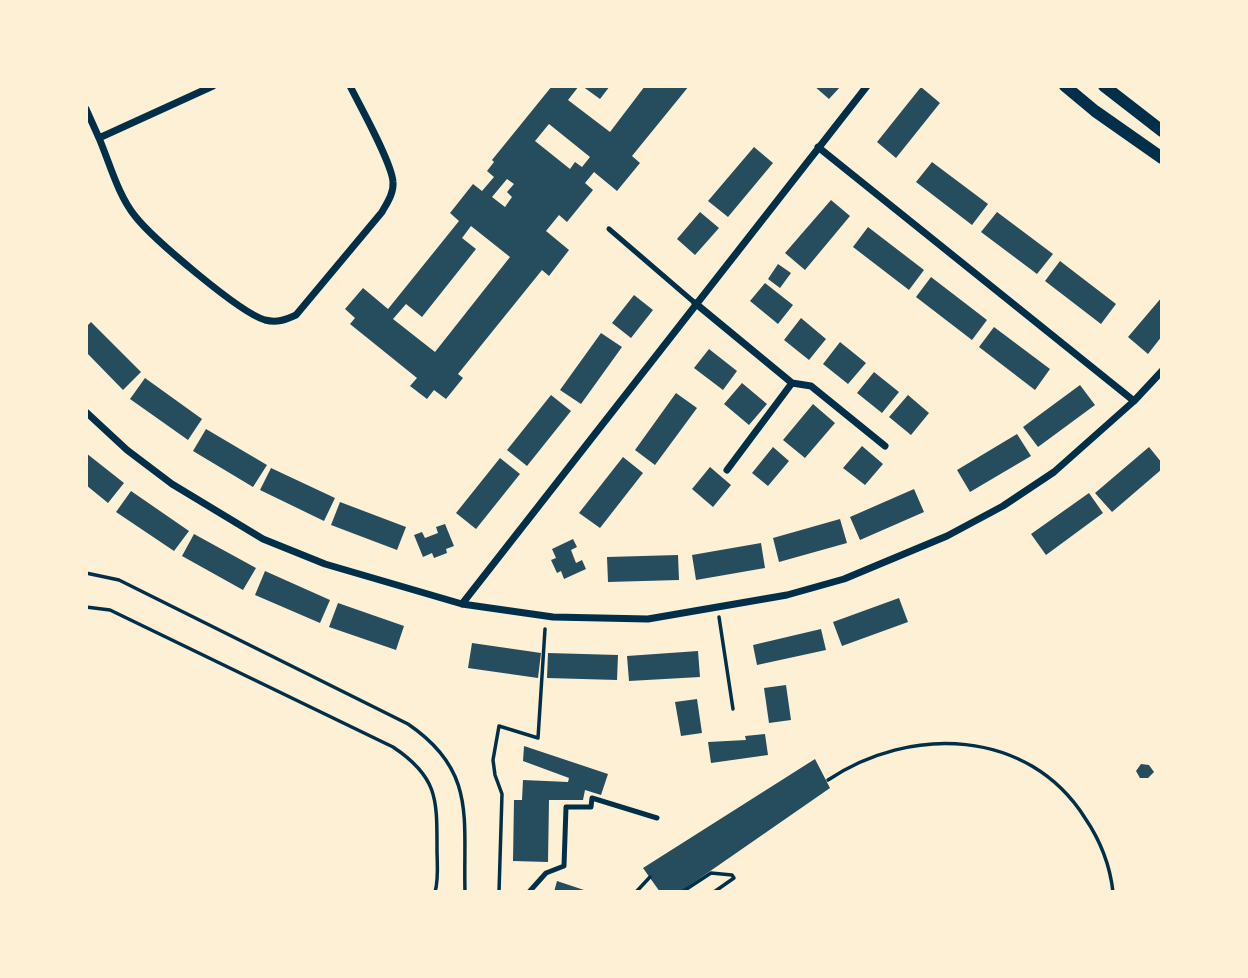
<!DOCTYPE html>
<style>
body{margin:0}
#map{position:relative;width:1248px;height:978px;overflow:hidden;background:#fdf0d5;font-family:"Playfair Display",serif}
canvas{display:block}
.frame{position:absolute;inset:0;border:88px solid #fdf0d5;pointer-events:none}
</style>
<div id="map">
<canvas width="1248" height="978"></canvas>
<div class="frame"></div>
</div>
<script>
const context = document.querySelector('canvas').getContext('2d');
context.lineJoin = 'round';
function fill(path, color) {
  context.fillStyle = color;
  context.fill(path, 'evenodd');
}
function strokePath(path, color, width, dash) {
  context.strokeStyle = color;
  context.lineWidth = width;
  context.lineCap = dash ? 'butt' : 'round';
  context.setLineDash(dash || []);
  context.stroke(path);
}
const building = new Path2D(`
 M552 86H579L568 100 610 132 645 86H689L632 156 640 163 617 191 594 172 585 183 593 190 567 222 559 215 546 231 569 250 549 276 542 270 458 374 463 378 446 399 434 390 427 399 410 386 417 378 350 324 355 318 345 309 363 288 388 309 459 221 450 213 473 184 482 191 494 177 487 171 494 162 492 160ZM549 124 590 157 582 167 575 162 570 169 535 141ZM507 179 514 184 507 192 512 197 505 207 492 197ZM471 226 510 257 435 352 393 319 406 304 422 317 476 249 462 238Z
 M582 86H610L600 99Z
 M814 86H841L829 99Z
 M921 87 940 103 896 158 877 142Z
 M754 147 773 163 728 217 708 201Z
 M932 162 988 204 972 225 916 182Z
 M831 200 850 216 805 270 785 253Z
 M700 212 719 228 695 255 677 239Z
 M997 212 1053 254 1037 274 981 232Z
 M868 227 924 270 909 290 853 247Z
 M1060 261 1116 304 1101 324 1045 281Z
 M778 264 791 273 780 288 768 279Z
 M931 277 987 320 972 340 916 297Z
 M765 283 793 305 778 324 750 301Z
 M634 295 653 310 631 338 612 323Z
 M1162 297V336L1148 354 1128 337Z
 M801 318 826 339 809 360 784 340Z
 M91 322 141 372 123 390 86 352V327Z
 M994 327 1050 369 1035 390 979 347Z
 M601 333 622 347 581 404 560 390Z
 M840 342 866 363 848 384 823 364Z
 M709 349 737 371 723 390 694 368Z
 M874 372 899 392 882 413 857 393Z
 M145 378 202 419 188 440 130 399Z
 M742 383 767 404 749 425 724 404Z
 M1080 385 1095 405 1038 447 1023 427Z
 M676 393 697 408 655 465 635 450Z
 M551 395 571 411 527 466 507 450Z
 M908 395 929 413 911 435 889 417Z
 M813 404 835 423 805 458 783 440Z
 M206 429 267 465 253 487 193 451Z
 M1017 434 1031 456 970 492 957 470Z
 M862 446 883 464 865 485 843 468Z
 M773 447 789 461 768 486 752 473Z
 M1149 447 1162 463V469L1112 512 1095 493Z
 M86 453 124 483 108 503 86 485Z
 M623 457 643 473 600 528 579 513Z
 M500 458 520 474 476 529 456 513Z
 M710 467 731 485 713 507 692 489Z
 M271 468 335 498 324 521 260 490Z
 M914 489 924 512 860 540 850 517Z
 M131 491 189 531 174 551 116 512Z
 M1089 493 1103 513 1046 555 1031 534Z
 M340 502 406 527 397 550 331 525Z
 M840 519 847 543 779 562 773 538Z
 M445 524 454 546 446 549 447 553 434 558 432 553 423 557 414 535 422 532 425 538 438 533 436 527Z
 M194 534 256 568 243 590 182 556Z
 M573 539 577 547 571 550 576 563 582 560 586 569 564 579 561 571 557 573 551 560 556 558 552 549Z
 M761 543 765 568 696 580 692 555Z
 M678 555 679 580 608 582 607 557Z
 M265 571 330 600 320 623 255 595Z
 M899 598 908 622 842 646 833 622Z
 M338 603 404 626 396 650 329 627Z
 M821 629 826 650 757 665 753 645Z
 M472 643 541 653 538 678 468 668Z
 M698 651 700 677 629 681 627 656Z
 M548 653 618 655 617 680 547 678Z
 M786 685 791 720 769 723 764 688Z
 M697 699 702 733 681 736 675 702Z
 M765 734 768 755 711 763 708 742 746 740 745 736Z
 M524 746 608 774 601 795 585 790 583 800H549L548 862 513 861 514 800H522L523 780 568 782 569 778 523 761Z
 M815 759 830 788 680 892H660L643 868Z
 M1141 764 1149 765 1154 772 1148 778H1140L1136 771Z
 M557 881 590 892H554Z`);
const path = new Path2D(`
 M86 573 119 580 408 724C477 771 463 818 465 892
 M86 607 110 610 393 747C438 777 437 799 437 849 437 863 439 879 435 892
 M719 617 733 709
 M828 780C910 725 1028 728 1085 818 1100 840 1110 865 1113 892
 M499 892 502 794 495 775 493 760 499 726 538 738 545 629
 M636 892 650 877
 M682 892 711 873 732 875 734 878 714 892`);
const service = new Path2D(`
 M609 229 695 303
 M529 892 546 873 564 866 566 807H591L592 798 657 818`);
const minor = new Path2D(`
 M86 109 99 138 213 86
 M99 138C110 164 118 195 135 216 152 238 240 313 265 320 277 323 285 320 296 315L382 212C387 203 394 193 393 182 392 163 360 106 350 86
 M818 147 1134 401
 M695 303 792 383 811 386 885 446
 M86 412 127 450 172 484 263 539 325 564 462 604 553 617 648 619 787 595 844 579 947 536 1003 506 1054 472 1134 401 1162 371
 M727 470 792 383
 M462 604 867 86`);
const tertiary = new Path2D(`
 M1065 86 1095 111 1162 158
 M1104 86 1162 131`);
fill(building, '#264d5e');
strokePath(path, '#003049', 3.5);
strokePath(service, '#003049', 5);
strokePath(minor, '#003049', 7);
strokePath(tertiary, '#003049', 12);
</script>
